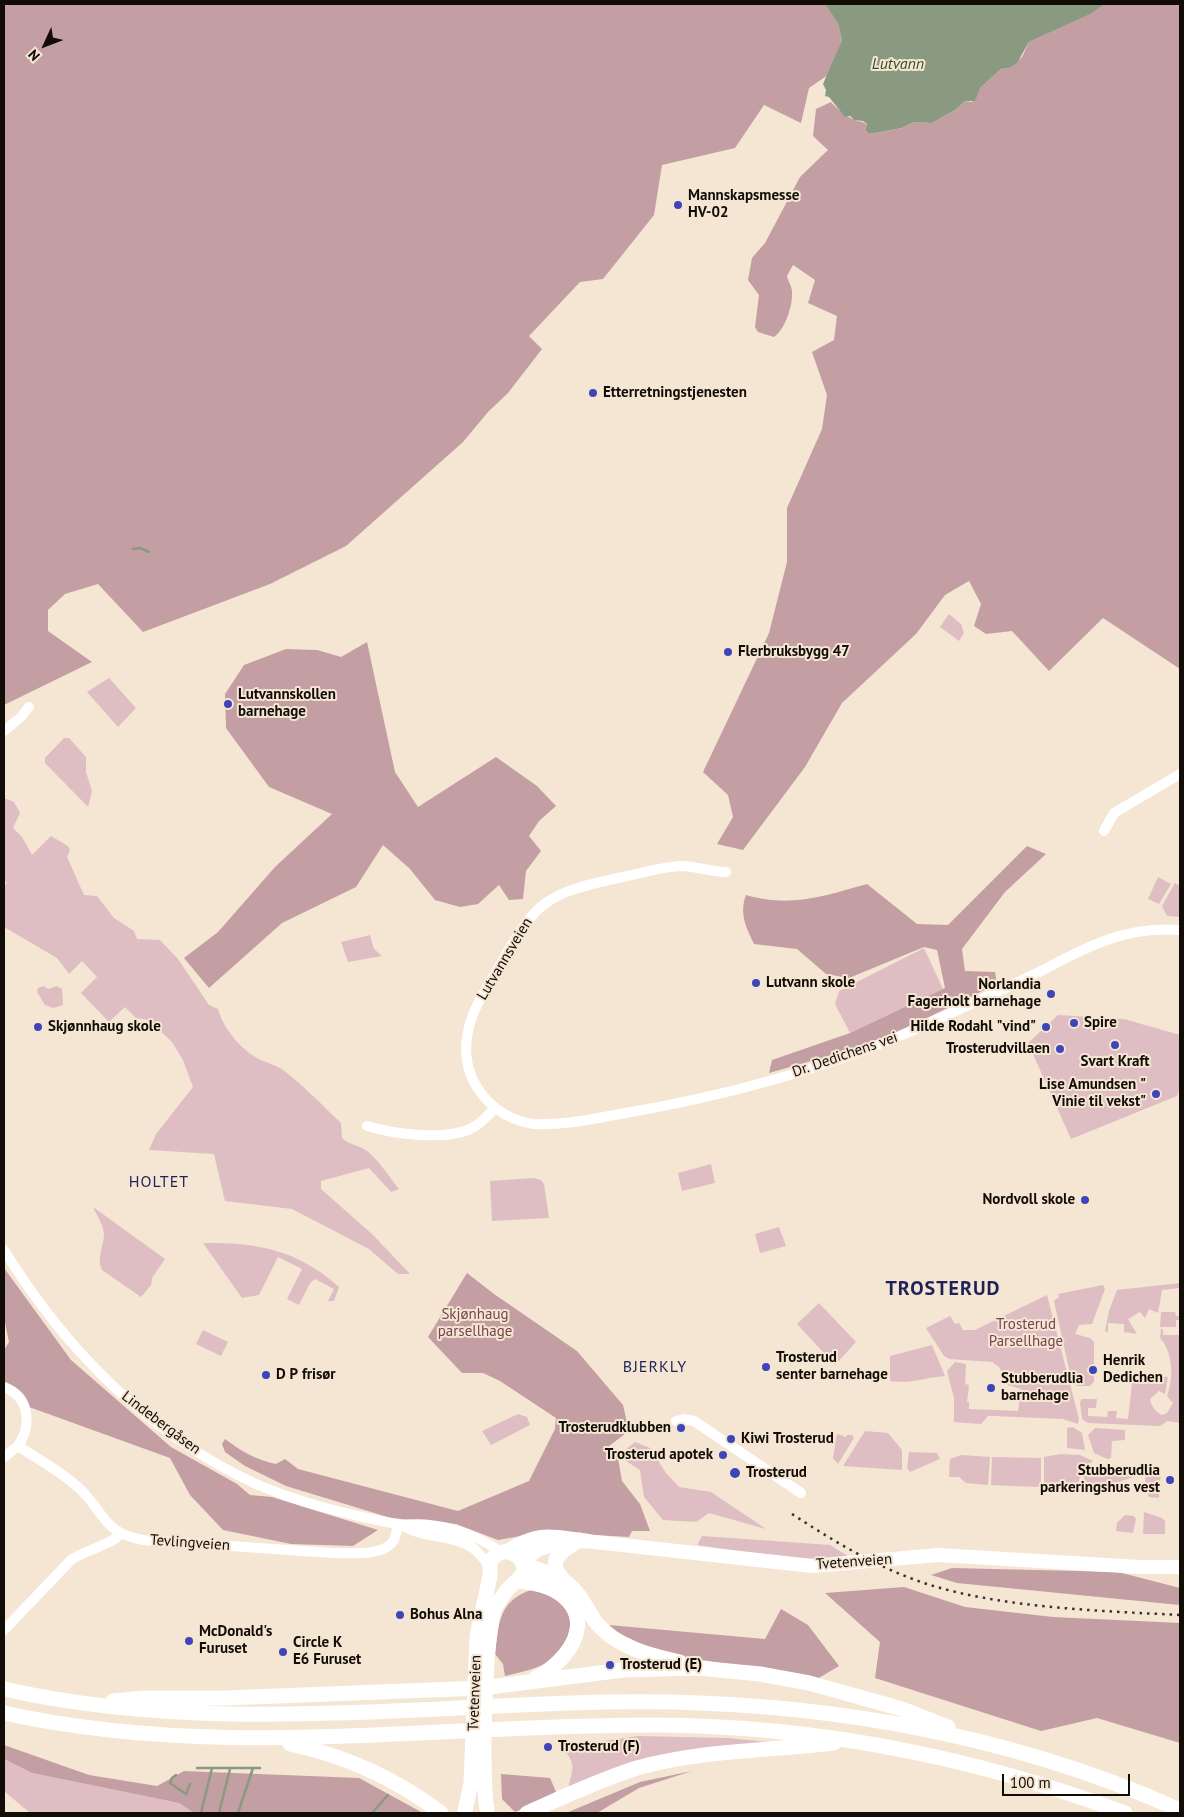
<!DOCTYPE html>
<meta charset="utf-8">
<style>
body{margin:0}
#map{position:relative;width:1184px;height:1817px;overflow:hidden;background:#f5e5d3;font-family:"PT Sans",sans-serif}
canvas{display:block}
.frame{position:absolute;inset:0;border:5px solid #110c06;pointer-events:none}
.north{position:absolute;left:20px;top:20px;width:50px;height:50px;-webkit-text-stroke:4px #f5e5d3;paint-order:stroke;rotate:227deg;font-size:14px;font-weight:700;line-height:20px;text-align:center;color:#110c06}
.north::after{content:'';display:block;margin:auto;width:18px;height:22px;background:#110c06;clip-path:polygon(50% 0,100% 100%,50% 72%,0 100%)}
.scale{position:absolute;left:1002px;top:1774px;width:128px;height:22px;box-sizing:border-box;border:2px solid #110c06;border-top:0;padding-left:6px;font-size:15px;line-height:18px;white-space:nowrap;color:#110c06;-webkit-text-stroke:4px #f5e5d3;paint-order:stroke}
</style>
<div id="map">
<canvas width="1184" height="1817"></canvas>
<div class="frame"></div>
<div class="north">N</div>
<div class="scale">100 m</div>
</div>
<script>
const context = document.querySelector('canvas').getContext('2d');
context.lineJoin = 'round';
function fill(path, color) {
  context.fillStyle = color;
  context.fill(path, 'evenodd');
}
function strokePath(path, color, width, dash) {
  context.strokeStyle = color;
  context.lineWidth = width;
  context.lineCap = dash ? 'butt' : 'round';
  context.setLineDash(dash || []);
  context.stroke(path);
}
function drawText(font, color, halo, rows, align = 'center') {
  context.font = font + ' "PT Sans",sans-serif';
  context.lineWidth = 4;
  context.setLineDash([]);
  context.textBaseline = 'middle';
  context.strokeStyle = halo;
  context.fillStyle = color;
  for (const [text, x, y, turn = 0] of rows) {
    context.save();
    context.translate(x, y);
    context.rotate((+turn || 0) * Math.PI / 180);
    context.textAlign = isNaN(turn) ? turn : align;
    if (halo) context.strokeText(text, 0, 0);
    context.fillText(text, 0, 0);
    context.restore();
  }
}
const green = new Path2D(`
 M949 614 961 624 964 633 959 641 940 627Z
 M109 678 136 708 118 727 87 692Z
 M64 738H69L86 757V772L92 791 88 807 45 763V758Z
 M4 798 14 802 20 813 13 828 22 837 32 855 51 836 68 846 70 850 67 857 84 895 97 896 114 918 134 931 137 939 160 940 178 959 209 1005 218 1009C223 1028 241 1050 259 1059 267 1063 276 1065 283 1070 304 1086 322 1105 341 1123L342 1138C349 1145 359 1145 367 1151 379 1160 389 1177 399 1189L391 1192 369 1168 321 1181V1189L373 1235 410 1274H398L369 1249 292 1209 225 1201 214 1154 149 1150 156 1134 193 1087 183 1060 172 1042 149 1020 136 1018 125 1007 109 1022 81 993 97 977 82 961 69 974 57 958 4 927V886L7 883 4 880Z
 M1158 877 1171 884 1159 904 1148 899Z
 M1175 883 1180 886V917L1167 916 1162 906Z
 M370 935 374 949 382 956 348 962 341 942Z
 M924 948 943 989 850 1033 835 1004 839 991Z
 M44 986 48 989 57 986 62 989 63 1005 53 1008 45 1005 37 992 38 988Z
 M1058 1015 1124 1019 1180 1035V1088L1177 1096 1071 1139 1028 1043Z
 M711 1164 715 1183 682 1191 678 1173Z
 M534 1178 541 1180 544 1184 549 1218 492 1221 490 1181Z
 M93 1207 165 1259 152 1278 151 1285 141 1297 102 1270C96 1258 104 1246 104 1234 103 1224 97 1216 93 1207Z
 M779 1227 786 1246 760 1253 755 1234Z
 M203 1243C257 1242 298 1250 339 1287L334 1301H328L334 1289 315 1279 310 1283 299 1305 287 1299 302 1269 278 1257 259 1295 242 1298Z
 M1180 1283V1288L1162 1290 1158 1313 1149 1309 1145 1318 1140 1312 1128 1319 1137 1334 1124 1332V1324L1108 1323V1332L1105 1331 1109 1311 1117 1290Z
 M1103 1285 1105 1289 1092 1324 1079 1325 1075 1334 1090 1338 1094 1342V1382L1090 1386H1077L1069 1369 1054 1301 1059 1297 1058 1294Z
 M1047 1295 1079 1419 1078 1424 1063 1419 994 1416H988L981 1424 954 1422V1398L947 1371 955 1362 966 1364 965 1384 969 1385 967 1402H969V1409L1018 1411 1021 1389 1008 1385 999 1367 992 1362 949 1359 944 1356 926 1328 950 1316 955 1324 959 1323 963 1330H975Z
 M1180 1297V1320H1176V1327H1160L1161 1312H1175L1176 1316H1179Z
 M819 1303 856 1342 835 1365 797 1324Z
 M1161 1329H1163V1335H1180V1423L1167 1421 1160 1426 1088 1423 1082 1419 1080 1402 1082 1399H1097L1096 1408H1088V1416L1107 1417 1108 1411H1117L1116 1418 1128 1419 1133 1375 1168 1377 1165 1394 1159 1391 1150 1399C1151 1406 1156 1412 1162 1415L1167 1413 1173 1403 1167 1396C1174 1378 1173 1352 1160 1338Z
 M203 1330 228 1342 221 1356 196 1344Z
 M932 1345 945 1376C924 1378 910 1384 890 1381V1356Z
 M518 1414 527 1417 530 1425 491 1445 482 1431Z
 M1073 1427 1082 1433 1085 1450 1067 1448V1428Z
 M1095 1428 1125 1430V1440L1112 1441 1111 1458 1107 1459 1094 1453 1088 1435Z
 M865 1431 888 1433 902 1450V1470L843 1466Z
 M837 1434 846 1437 847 1435H852L854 1438 838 1464 833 1458Z
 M635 1442 650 1448 666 1473 679 1487 711 1492 766 1529 709 1513 696 1522 663 1520 644 1497 640 1470 618 1456Z
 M909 1452 937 1453 940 1459 910 1472 907 1468Z
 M1060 1454 1080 1455 1093 1461 1082 1470 1076 1490 1044 1488V1457Z
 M961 1455 990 1457 988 1485 966 1483 959 1477H949L950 1459Z
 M992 1457 1041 1458V1485L1037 1487 991 1485Z
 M1097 1465 1131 1466 1136 1476 1093 1491 1084 1490V1475Z
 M1148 1469 1161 1470 1159 1498 1149 1497C1144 1488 1144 1477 1148 1469Z
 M1144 1512 1162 1518 1165 1521V1534H1143Z
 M1125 1515 1134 1516 1136 1519 1133 1533 1116 1531 1117 1523Z
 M702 1536 830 1545 851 1558 796 1559 697 1545Z
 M639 1736 727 1738 779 1743 659 1760 568 1791C571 1769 579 1765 561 1747Z
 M4 1759 32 1773 179 1803 194 1813H30L4 1791Z`);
const forest = new Path2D(`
 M4 4H825L838 24 842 40 828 75 809 88 801 123 764 105 735 148 662 165 654 215 603 279 580 282 529 336 542 349 508 393 488 412 463 442 346 546 270 584 143 632 98 584 65 594 48 610V631L92 662 4 705Z
 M1105 4H1180V669L1103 618 1049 671 1012 631 986 634 974 626 981 604 969 581 945 595 916 634 842 703 805 767 743 850 717 844 733 817 728 795 703 772 769 633 787 562V508L822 429 827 395 812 352 834 340 837 316 808 303 815 280 793 265 787 276C788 281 792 287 792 292 793 305 785 330 774 337L758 332 755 327 759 295 748 280 752 258 765 243 800 177 828 150 813 136 816 109 831 102C837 109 847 117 855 120 860 122 863 121 867 125L869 134 902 128 914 122 932 123 955 110 965 101 972 102 980 88 1001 69 1009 68 1022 57 1029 42 1089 14Z
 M367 642 395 772 418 807 496 757 537 786 556 806 539 821 529 836 541 851 526 871 523 899 509 900 499 885 478 904 460 907 435 900 410 869 383 845 356 887 282 923 209 988 184 958 218 932 275 867 332 814 269 787 226 728 225 694 244 665 286 649 317 650 341 657Z
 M1027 846 1046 854 1005 892 962 949 965 971 995 972 997 984 877 1042 769 1073 772 1060 850 1033 945 988 937 950 924 947 849 978 826 974 797 949 754 944C746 927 739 914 746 895 791 908 824 896 867 884L917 924 948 925Z
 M4 1268 71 1360 171 1447 237 1484 250 1495 272 1497 378 1530 353 1546 291 1544 223 1530 190 1495 170 1458 18 1403 4 1386V1350L9 1342 4 1318Z
 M467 1273 494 1294 577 1351 623 1405 629 1431 609 1446 618 1458 622 1481 640 1504 650 1531H632L629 1537 543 1532 498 1540 456 1524 391 1518 286 1486 245 1466 225 1452 222 1444 225 1439C241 1451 256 1460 276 1464L285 1459 298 1469 458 1511 529 1481 555 1429 556 1418 500 1381 483 1373H462L428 1337Z
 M952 1568 1118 1572 1180 1588V1605L957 1583 931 1575Z
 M904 1587 965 1607 1053 1617 1180 1623V1743L1097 1718 1041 1731 875 1678 880 1642 825 1593Z
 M531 1590C561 1596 583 1617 562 1647 559 1651 557 1657 553 1659 539 1669 521 1672 505 1676L503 1664 495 1654C499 1624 498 1601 531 1590Z
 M781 1609 808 1625 839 1666 817 1679 660 1653 612 1630 609 1625 765 1639Z
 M4 1745 89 1775 157 1786 184 1771 359 1778 423 1813H194L179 1803 32 1773 4 1759Z
 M692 1771 639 1788 597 1813H566L640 1782Z
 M501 1774 550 1778 557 1794 515 1812 502 1799Z`);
const water = new Path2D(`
 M825 4H1105L1090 14 1029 42 1017 63 1009 68 1001 69 980 88 975 101H965L955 110 932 123 914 122 902 128 869 134 866 130 867 124 863 121 854 120 850 116 845 117 829 97 825 96 826 90 823 84 842 40 838 24Z`);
const stream = new Path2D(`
 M133 549 140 548 149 552
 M197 1768H260
 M176 1775 172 1778 170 1783 186 1794 190 1784
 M201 1813 212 1768
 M219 1813 230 1769
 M238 1813 253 1768
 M372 1813 388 1795`);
const minor = new Path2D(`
 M4 731 21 717 29 707
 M1104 831 1114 813 1180 774
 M726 872C711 872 696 866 681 866 660 867 639 874 618 878 545 894 537 900 500 965 489 985 474 1005 469 1027 463 1049 466 1074 481 1093 494 1110 512 1121 534 1124 562 1126 592 1119 620 1114 714 1098 809 1074 897 1037 945 1017 992 994 1039 972 1061 961 1083 948 1107 940 1131 931 1155 928 1180 930
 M367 1126C393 1134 442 1140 468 1130 479 1126 487 1116 495 1108
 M4 1250C65 1349 149 1435 256 1484 302 1504 353 1516 402 1525 436 1521 473 1532 501 1552
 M4 1387C30 1397 32 1425 18 1446
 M676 1421 684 1419 694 1421 801 1493
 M4 1457 18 1446C39 1460 64 1473 82 1491 105 1514 104 1533 143 1540L332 1553C349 1553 384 1557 394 1540 396 1535 397 1529 398 1524
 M402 1525C423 1539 452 1534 473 1548 479 1553 484 1559 489 1565
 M4 1630 71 1560C83 1551 114 1544 121 1533`);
const major = new Path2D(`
 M586 1541 812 1566 938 1555 1140 1567H1180`);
const highway = new Path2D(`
 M508 1551C540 1531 551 1537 586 1541
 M522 1561 538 1549 560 1542
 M523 1563C537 1570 556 1575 568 1584 581 1594 586 1608 595 1621 615 1647 649 1655 680 1662
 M518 1581C531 1583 545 1584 556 1591 599 1618 570 1660 536 1678
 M565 1582 555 1569 556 1559 564 1550 580 1540
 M4 1689C202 1734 406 1706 607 1702 803 1698 1001 1730 1180 1810
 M113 1701 144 1698H226L482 1688 623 1670 698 1668 760 1674 809 1683 902 1709 948 1727
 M4 1713C220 1761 439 1724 657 1725 818 1726 974 1757 1125 1813
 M290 1744C346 1756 395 1778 441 1813
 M465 1811 471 1783 477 1636 490 1576V1562C497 1550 508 1549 519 1557 530 1573 520 1577 509 1588 504 1593 500 1600 496 1606 484 1628 481 1781 487 1808
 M527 1813C563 1797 599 1780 637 1768 701 1750 769 1751 834 1743`);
const rail = new Path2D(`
 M792 1514C835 1542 878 1568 927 1584 1002 1608 1101 1611 1180 1615`);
const markers = [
 [678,205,5,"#3d45b9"],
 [593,393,5,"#3d45b9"],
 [728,652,5,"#3d45b9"],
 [228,704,5,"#3d45b9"],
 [756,983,5,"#3d45b9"],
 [1051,994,5,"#3d45b9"],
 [1074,1023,5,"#3d45b9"],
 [38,1027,5,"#3d45b9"],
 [1046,1027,5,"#3d45b9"],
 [1115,1045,5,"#3d45b9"],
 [1060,1049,5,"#3d45b9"],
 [1156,1094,5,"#3d45b9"],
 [1085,1200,5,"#3d45b9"],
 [766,1367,5,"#3d45b9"],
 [1093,1370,5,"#3d45b9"],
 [266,1375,5,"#3d45b9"],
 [991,1388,5,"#3d45b9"],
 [681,1428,5,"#3d45b9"],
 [731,1439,5,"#3d45b9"],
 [723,1455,5,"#3d45b9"],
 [735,1473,6,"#3d45b9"],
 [1170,1480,5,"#3d45b9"],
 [400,1615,5,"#3d45b9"],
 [189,1641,5,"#3d45b9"],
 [283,1652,5,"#3d45b9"],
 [610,1665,5,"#3d45b9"],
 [548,1747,5,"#3d45b9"]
];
const poiNames = [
 ["Mannskapsmesse",688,196],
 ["HV-02",688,213],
 ["Etterretningstjenesten",603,393],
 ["Flerbruksbygg 47",738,652],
 ["Lutvannskollen",238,695],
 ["barnehage",238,712],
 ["Lutvann skole",766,983],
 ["Norlandia",1041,985,"right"],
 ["Fagerholt barnehage",1041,1002,"right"],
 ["Spire",1084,1023],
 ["Skjønnhaug skole",48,1027],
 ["Hilde Rodahl \"vind\"",1036,1027,"right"],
 ["Trosterudvillaen",1050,1049,"right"],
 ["Svart Kraft",1115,1062,"center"],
 ["Lise Amundsen \"",1146,1085,"right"],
 ["Vinie til vekst\"",1146,1102,"right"],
 ["Nordvoll skole",1075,1200,"right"],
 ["Trosterud",776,1358],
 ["senter barnehage",776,1375],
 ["Henrik",1103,1361],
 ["Dedichen",1103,1378],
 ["D P frisør",276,1375],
 ["Stubberudlia",1001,1379],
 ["barnehage",1001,1396],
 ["Trosterudklubben",671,1428,"right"],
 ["Kiwi Trosterud",741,1439],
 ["Trosterud apotek",713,1455,"right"],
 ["Stubberudlia",1160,1471,"right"],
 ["parkeringshus vest",1160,1488,"right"],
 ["Trosterud",746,1473],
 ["Bohus Alna",410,1615],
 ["McDonald's",199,1632],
 ["Furuset",199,1649],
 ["Circle K",293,1643],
 ["E6 Furuset",293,1660],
 ["Trosterud (E)",620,1665],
 ["Trosterud (F)",558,1747]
];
const streetNames = [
 ["Lutvannsveien",505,959,-59],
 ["Dr. Dedichens vei",845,1055,-19],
 ["Lindebergåsen",161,1423,37],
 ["Tevlingveien",190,1543,4],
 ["Tvetenveien",854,1562,-4],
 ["Tvetenveien",475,1693,-88]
];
const parkNames = [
 ["Skjønhaug",475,1315],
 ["parsellhage",475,1332],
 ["Trosterud",1026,1325],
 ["Parsellhage",1026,1342]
];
const waterNames = [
 ["Lutvann",898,64]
];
const neighbourhoodNames = [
 ["HOLTET",159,1182],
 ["BJERKLY",655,1367]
];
const districtNames = [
 ["TROSTERUD",943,1289]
];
fill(green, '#debec3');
fill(forest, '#c39fa4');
fill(water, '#899a80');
strokePath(stream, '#899a80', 2.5);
strokePath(minor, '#fff', 10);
strokePath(major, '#fff', 14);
strokePath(highway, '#fff', 15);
strokePath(rail, '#3a332b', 2.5, [2.5, 5]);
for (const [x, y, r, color] of markers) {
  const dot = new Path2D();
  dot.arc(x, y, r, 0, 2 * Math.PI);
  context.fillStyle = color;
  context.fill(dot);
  strokePath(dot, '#f5e5d3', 2);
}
drawText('bold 15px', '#110c06', '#f5e5d3', poiNames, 'left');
drawText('15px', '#110c06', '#f5e5d3', streetNames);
drawText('15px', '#77434c', '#f5e5d3', parkNames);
drawText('italic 16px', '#375026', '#f5e5d3', waterNames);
context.letterSpacing = '1px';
drawText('16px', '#1d225a', '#f5e5d3', neighbourhoodNames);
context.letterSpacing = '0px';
context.letterSpacing = '1px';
drawText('bold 20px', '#1d225a', '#f5e5d3', districtNames);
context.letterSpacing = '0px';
</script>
